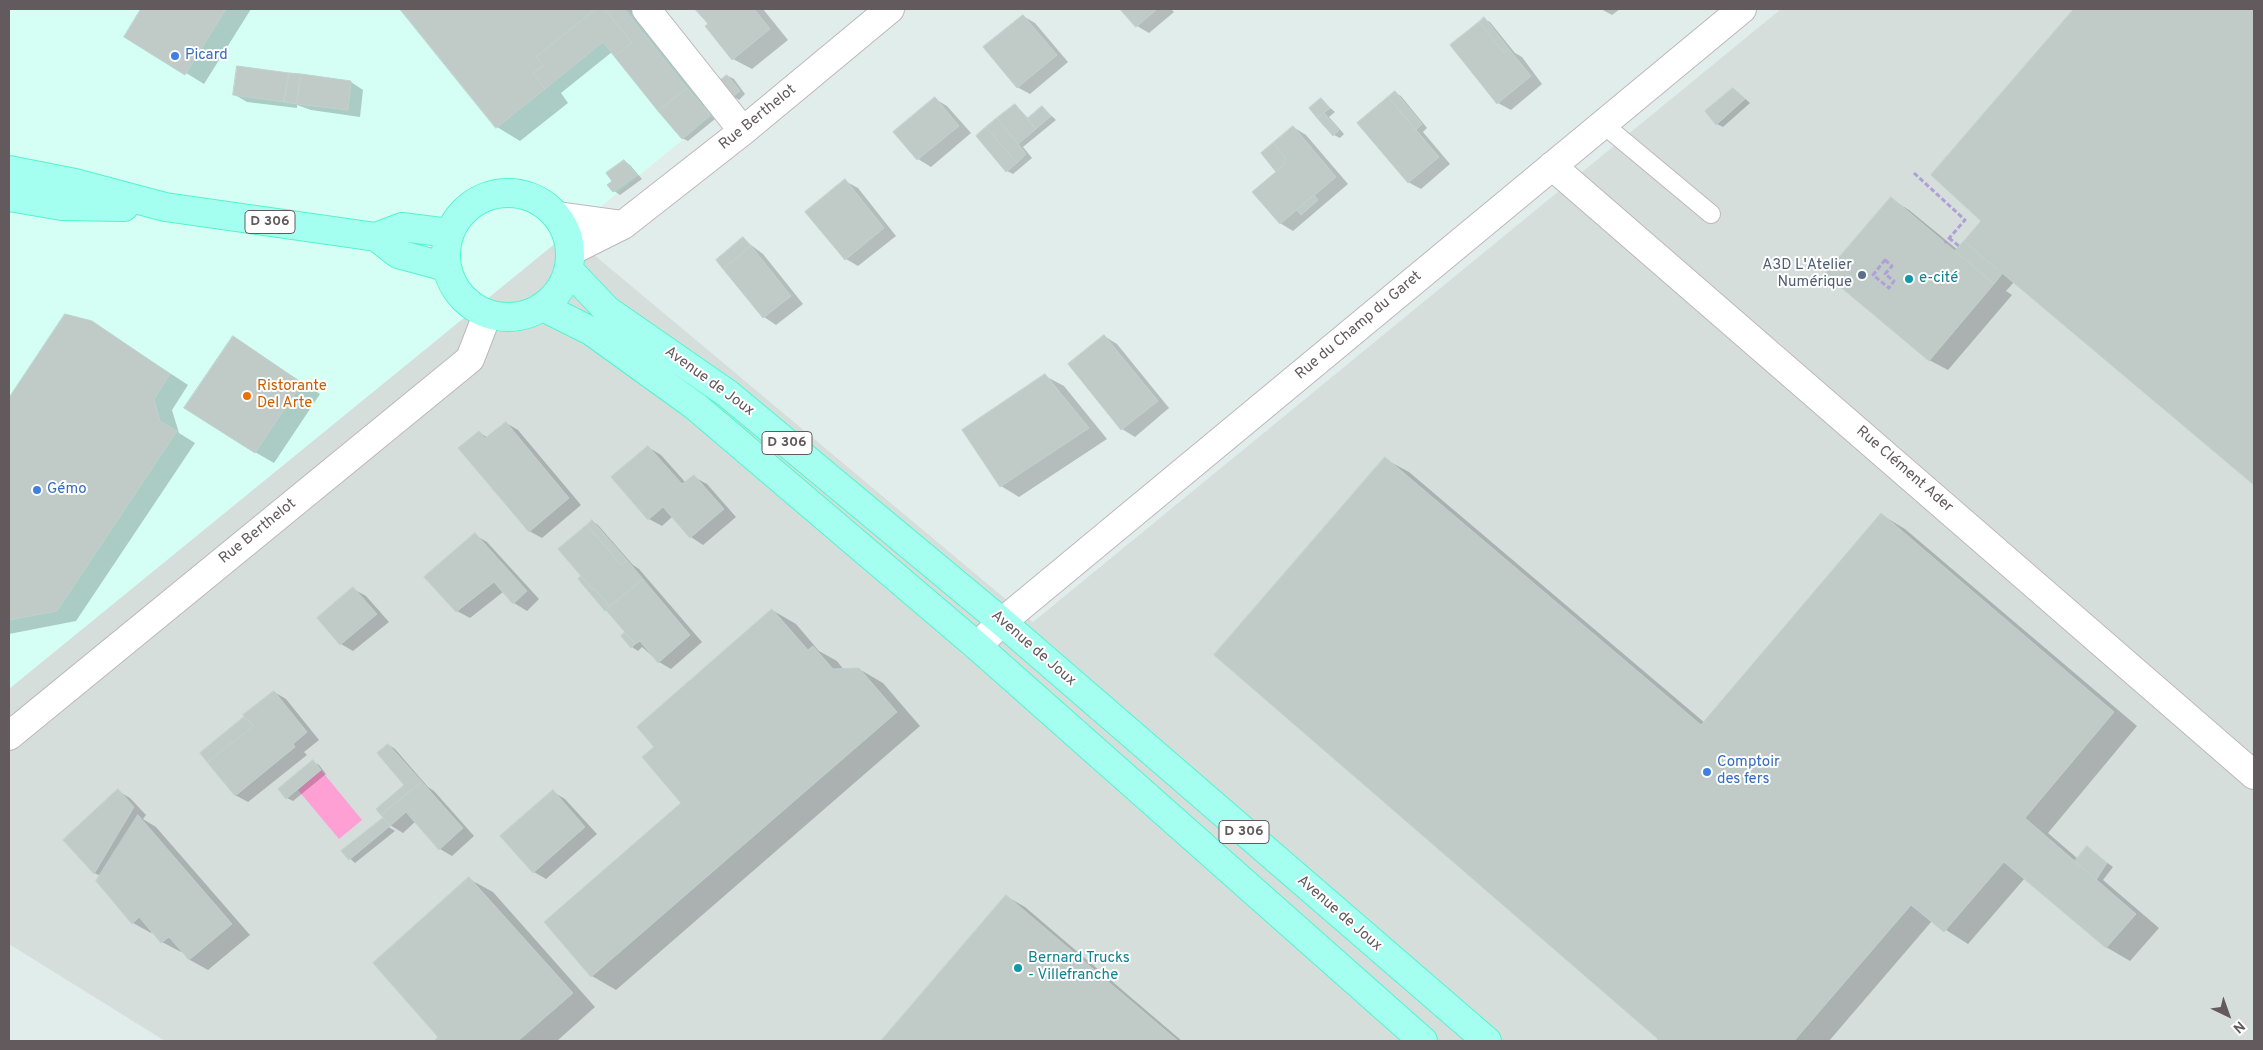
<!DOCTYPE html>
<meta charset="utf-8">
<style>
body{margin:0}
#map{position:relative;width:2263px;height:1050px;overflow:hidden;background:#e1edeb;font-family:Overpass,sans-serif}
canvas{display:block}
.frame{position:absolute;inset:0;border:10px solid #635a5e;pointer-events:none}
.north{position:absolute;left:2203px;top:990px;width:50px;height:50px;-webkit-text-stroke:4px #fff;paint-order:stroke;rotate:138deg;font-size:14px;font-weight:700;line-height:20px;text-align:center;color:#635a5e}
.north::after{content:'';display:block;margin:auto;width:18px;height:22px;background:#635a5e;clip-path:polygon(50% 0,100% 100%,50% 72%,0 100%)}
</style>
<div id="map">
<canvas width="2263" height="1050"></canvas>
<div class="frame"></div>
<div class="north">N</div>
</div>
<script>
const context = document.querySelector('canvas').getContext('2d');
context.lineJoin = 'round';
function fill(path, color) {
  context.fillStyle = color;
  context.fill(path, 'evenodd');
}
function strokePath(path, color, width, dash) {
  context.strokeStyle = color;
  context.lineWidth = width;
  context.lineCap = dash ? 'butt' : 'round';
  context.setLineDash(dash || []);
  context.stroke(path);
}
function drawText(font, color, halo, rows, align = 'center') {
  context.font = font + ' Overpass,sans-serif';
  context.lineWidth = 4;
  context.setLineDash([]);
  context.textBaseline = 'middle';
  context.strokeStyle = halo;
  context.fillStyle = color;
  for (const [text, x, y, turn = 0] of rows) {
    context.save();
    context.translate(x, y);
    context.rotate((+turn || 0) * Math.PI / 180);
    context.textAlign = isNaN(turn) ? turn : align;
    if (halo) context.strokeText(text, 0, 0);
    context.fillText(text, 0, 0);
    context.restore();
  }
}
const commercial = new Path2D(`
 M9 9H627L713 115 9 689Z`);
const industrial = new Path2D(`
 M1781 9H2254V1041H165L9 944V689L568 233 1033 622Z`);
const water = new Path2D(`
 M321 770 362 820 339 839 298 790Z`);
const shadow = new Path2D(`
 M143 9H251L204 84 126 36Z
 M402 9H635L710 102 704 106 715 119 688 141 682 138 612 52 561 93 568 103 520 141 497 127Z
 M697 9H763L788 40 752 69 733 59Z
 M1122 9H1171L1174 12 1149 33 1137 26Z
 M1601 9H1620L1612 15Z
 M2076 9H2254V483L2014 282 2006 291 2012 295 1948 370 1929 360 1891 199 1909 210 1958 250 1983 220 1933 175Z
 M1023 16 1035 23 1068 62 1030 94 1017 87Z
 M1484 19 1490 22 1515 53 1522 57 1542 84 1511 110 1498 103Z
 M728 76 734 79 745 94 739 100 733 96Z
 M351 82 363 90 360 117 311 110 297 105V108L247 102 235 95Z
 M1734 89 1750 103 1723 127 1717 124Z
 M1395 93 1401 96 1427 128 1423 132 1450 164 1421 189 1408 182Z
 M935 99 947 106 971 133 931 167 918 159 895 132Z
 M1321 100 1335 112 1329 117 1344 134 1340 138 1334 135 1311 109Z
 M1015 105 1029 119 1043 108 1056 120 1023 147 1032 158 1013 174 1007 171 977 136Z
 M1293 127 1306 135 1348 184 1293 231 1280 223 1278 172Z
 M624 161 630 165 642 179 620 195 614 191V181Z
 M845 181 858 188 896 236 858 266 846 259Z
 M743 239 763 254 803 304 776 325 764 317 717 260Z
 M66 316 92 322 188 385 172 410 179 433 195 443 76 621 9 634V400Z
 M1104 336 1117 344 1169 408 1135 437 1122 429 1070 364Z
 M233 338 320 394 274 463 255 452Z
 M1045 376 1064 386 1107 439 1019 497 1001 486Z
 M506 423 518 430 581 505 542 538 529 531 479 432 488 438Z
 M648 447 661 455 686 483 694 477 707 484 736 517 703 545 691 537 673 516 662 526 649 519 613 477Z
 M1385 459 1409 472 1705 723 1882 515 1905 529 2137 726 2048 833 2078 859 2087 848 2113 867 2103 880 2159 928 2130 961 2106 947 2025 878 1968 944 1932 921 1829 1041H1658L1660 1039Z
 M592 521 598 525 633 565 639 569 702 642 671 669 659 662 642 647 638 651 632 647 623 636H630L606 610 582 578 586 581Z
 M475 535 487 542 539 599 527 611 514 603 503 592 470 618 457 611Z
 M353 589 366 596 389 622 353 651 341 644Z
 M772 610 796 624 819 651 837 661 844 670 859 669 883 683 920 726 616 990 592 976 546 922 683 803 655 748Z
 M274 692 286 699 319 740 304 752 307 755 248 802 235 795 244 718 249 721Z
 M389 745 395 749 428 787 434 791 474 836 452 856 440 849 416 821 403 833 385 822 384 824 395 831 355 863 343 852 385 818 406 785Z
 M313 762 319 765 326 774 293 801 287 798Z
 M118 791 130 798 146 815 143 819 156 827 250 935 208 970 190 960 182 951 181 952 162 942 153 931 151 933 133 923 101 876 94 873Z
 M553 792 565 799 597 834 546 879 534 872Z
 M469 879 493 892 595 1007 557 1041H436L440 1037Z
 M1006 896 1025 907 1182 1041H883Z`);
const building = new Path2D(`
 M141 9H226L185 75 124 37Z
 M400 9H596L536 57 544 66 533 73 545 89 496 128Z
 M596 9H605L632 43 614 56 603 42 545 89 533 73 544 66 536 57Z
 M605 9H624L687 88 658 111 614 56 632 43Z
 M695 9H754L770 29 732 60 705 26 708 24Z
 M1120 9H1157L1136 27Z
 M2074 9H2254V485L1964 241 1981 221 1931 175Z
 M1023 15 1057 55 1017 88 983 47Z
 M1484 17 1509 49 1504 53 1479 22Z
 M1479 22 1504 53 1509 49 1531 76 1497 104 1450 45Z
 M237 66 289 73 284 102 233 95Z
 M289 73 301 74 297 104 284 102Z
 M301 74 351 81 348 110 297 104Z
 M727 75 740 91 732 97 719 81Z
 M687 88 710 115 682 139 658 111Z
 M1733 88 1745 99 1716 125 1705 111Z
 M1395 91 1422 124 1416 130 1388 97Z
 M935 97 959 126 917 160 893 132Z
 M1388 97 1439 157 1408 183 1357 123Z
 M1321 98 1330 108 1317 118 1309 108Z
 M1015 104 1036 129 1018 144 997 118Z
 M1042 106 1051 116 1036 129 1027 119Z
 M1324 113 1339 130 1333 136 1317 118Z
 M997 118 1026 154 1017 163 986 127Z
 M1293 126 1336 177 1280 224 1252 192 1284 165 1285 157 1273 143Z
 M986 127 1017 163 1006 172 976 136Z
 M1273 143 1285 157 1284 165 1276 172 1261 153Z
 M624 160 637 175 613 192 607 185 612 181 606 173Z
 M845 179 884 228 845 260 805 212Z
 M1314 195 1318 200 1301 215 1297 210Z
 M1891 197 1994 284 1929 361 1825 274Z
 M743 237 751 246 723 269 716 260Z
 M1964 241 2002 274 1994 284 1955 251Z
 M751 246 791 296 763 318 723 269Z
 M65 314 92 321 170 374 154 399 160 421 177 431 57 611 9 620V398Z
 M1104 335 1158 401 1121 430 1068 364Z
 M233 336 302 383 255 453 184 408Z
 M1045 374 1089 428 1000 487 962 430Z
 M506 422 569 498 529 532 458 448 479 431 485 438Z
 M648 446 682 484 694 475 724 509 690 538 663 507 648 520 611 477Z
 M1385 457 1701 725 1881 513 2114 712 2025 818 2136 914 2106 948 2004 862 1944 932 1911 905 1794 1041H1656L1658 1039 1214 655Z
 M592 520 627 560 621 565 587 525Z
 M587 525 621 565 627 560 643 579 610 607 595 589 593 590 558 549Z
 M475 533 527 591 513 604 494 582 456 612 424 577Z
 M581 576 593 590 595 589 610 607 605 611 578 579Z
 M643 579 690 635 658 663 640 641 635 644 606 610Z
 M353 587 377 614 340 645 317 618Z
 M772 609 808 650 813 646 833 669 859 668 897 712 591 977 544 922 681 803 642 757 654 747 637 727Z
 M625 632 635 644 631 648 621 636Z
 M274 691 307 732 293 744 295 747 235 796 207 762 254 726 243 715Z
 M244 717 254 726 207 762 200 753Z
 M388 744 422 782 381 815 376 809 404 785 377 753Z
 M313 760 321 770 286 799 278 789Z
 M422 782 463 828 439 850 406 812 390 826 381 815Z
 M118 789 134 807 94 874 63 840Z
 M553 790 585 827 533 873 500 836Z
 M138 815 232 924 189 960 169 937 161 943 139 917 132 924 96 881Z
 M383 818 390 826 349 860 341 851Z
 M2087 846 2107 863 2096 880 2075 861Z
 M469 877 573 993 518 1041H434L438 1037 373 963Z
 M1006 895 1178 1041H881Z`);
const path = new Path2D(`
 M1914 173 1965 220 1945 243
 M1949 238 1959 246
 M1885 260 1892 266 1885 274 1894 281 1889 288 1873 275Z`);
const service = new Path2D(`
 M1603 124 1711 214`);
const minor = new Path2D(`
 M646 9 743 131
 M1552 166 2254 775
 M558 216 623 225
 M571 251 623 225 743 131 890 9
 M977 646 1002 622 1742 9
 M9 736 470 359 487 315`);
const primary = new Path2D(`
 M9 170 75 183 165 207 376 237 398 254 446 267
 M446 255a62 62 0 1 1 124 0a62 62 0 1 1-124 0Z
 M9 197 62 206 124 207
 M376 237 402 227 449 233
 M569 270 607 310 728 394 1002 622 1487 1041
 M543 307 591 331 695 406 977 646 1423 1041`);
const markers = [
 [175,56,5,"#3f7fe0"],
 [1862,275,5,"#5c6f8a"],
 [1909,279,5,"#0f9aa8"],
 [247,396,5,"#e8710a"],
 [37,490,5,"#3f7fe0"],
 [1707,772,5,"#3f7fe0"],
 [1018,968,5,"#0f9aa8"]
];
const shields = [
 [270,222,50],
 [787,443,50],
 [1244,832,50]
];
const shieldNames = [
 ["D 306",270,222],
 ["D 306",787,443],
 ["D 306",1244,832]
];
const shopNames = [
 ["Picard",185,56],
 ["Gémo",47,490],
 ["Comptoir",1717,763],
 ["des fers",1717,780]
];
const streetNames = [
 ["Rue Berthelot",758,118,-39],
 ["Rue du Champ du Garet",1359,326,-40],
 ["Avenue de Joux",709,382,36],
 ["Rue Clément Ader",1904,470,41],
 ["Rue Berthelot",258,532,-39],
 ["Avenue de Joux",1033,649,41],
 ["Avenue de Joux",1339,914,41]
];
const serviceNames = [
 ["A3D L'Atelier",1852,266],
 ["Numérique",1852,283]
];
const cultureNames = [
 ["e-cité",1919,279],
 ["Bernard Trucks",1028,959],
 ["- Villefranche",1028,976]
];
const foodNames = [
 ["Ristorante",257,387],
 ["Del Arte",257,404]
];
fill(commercial, '#d5fff5');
fill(industrial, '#d6dedc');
fill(water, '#ffa0d5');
fill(shadow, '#0003');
fill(building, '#c0cbc7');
strokePath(building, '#c0d2cd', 1);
strokePath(service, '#beb7ba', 20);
strokePath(minor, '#beb7ba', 30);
strokePath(primary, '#53f5c9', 30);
strokePath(path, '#afa0d8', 3, [5, 2.5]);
strokePath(service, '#fff', 18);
strokePath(minor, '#fff', 28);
strokePath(primary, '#a5fff1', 28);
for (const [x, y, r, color] of markers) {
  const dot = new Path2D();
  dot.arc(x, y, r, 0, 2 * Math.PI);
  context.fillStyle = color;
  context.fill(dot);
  strokePath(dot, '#fff', 2);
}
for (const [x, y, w] of shields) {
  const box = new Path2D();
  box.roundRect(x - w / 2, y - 11.5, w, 23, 4);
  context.fillStyle = '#fff';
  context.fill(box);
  strokePath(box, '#635a5e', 1);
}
drawText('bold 14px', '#635a5e', null, shieldNames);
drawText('15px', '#366cbe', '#fff', shopNames, 'left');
drawText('15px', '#635a5e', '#fff', streetNames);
drawText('15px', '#4e5e75', '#fff', serviceNames, 'right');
drawText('15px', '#0d838f', '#fff', cultureNames, 'left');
drawText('15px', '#c56008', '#fff', foodNames, 'left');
</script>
